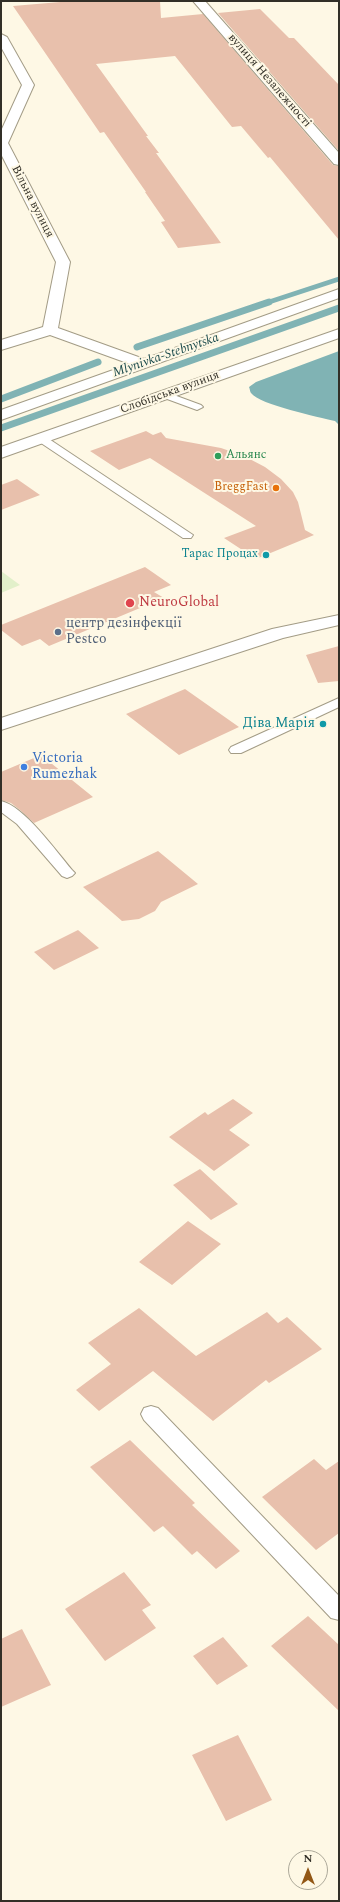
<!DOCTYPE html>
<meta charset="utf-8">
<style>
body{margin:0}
#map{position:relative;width:340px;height:1902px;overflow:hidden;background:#fef8e5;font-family:Spectral,serif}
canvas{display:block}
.frame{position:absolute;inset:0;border:2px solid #322f27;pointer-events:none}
.north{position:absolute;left:288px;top:1850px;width:40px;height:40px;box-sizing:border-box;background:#fef8e5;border:1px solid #aca899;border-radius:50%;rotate:0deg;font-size:11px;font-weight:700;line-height:16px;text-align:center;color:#322f27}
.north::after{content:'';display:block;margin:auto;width:14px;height:18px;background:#925715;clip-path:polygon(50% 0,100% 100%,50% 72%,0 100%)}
</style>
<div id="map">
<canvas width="340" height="1902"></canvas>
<div class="frame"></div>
<div class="north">N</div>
</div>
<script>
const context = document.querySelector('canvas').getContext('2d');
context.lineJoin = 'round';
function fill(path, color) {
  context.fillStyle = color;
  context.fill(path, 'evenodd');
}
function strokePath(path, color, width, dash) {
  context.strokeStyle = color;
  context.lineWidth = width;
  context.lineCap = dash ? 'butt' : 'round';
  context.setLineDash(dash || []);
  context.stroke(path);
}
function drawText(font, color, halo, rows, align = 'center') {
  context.font = font + ' Spectral,serif';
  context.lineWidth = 4;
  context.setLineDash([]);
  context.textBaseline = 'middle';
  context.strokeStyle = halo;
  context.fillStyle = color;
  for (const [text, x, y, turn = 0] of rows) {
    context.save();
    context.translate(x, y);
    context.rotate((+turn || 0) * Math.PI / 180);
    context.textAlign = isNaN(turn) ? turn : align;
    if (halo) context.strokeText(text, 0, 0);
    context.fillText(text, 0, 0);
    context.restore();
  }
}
const green = new Path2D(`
 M1 571 20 585 1 593Z`);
const water = new Path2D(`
 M339 351V425L335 421C319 417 260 405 251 393 250 392 250 389 249 387L256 382Z`);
const streamFar1 = new Path2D(`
 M266 303 339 279`);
const stream = new Path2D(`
 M137 347 269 302
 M1 399 98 362
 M1 428 339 308`);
const building = new Path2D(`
 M72 1H160L161 18 203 14 333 165 339 166V240L270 157 268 158 241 126 232 127 175 56 96 64 148 136H146L159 153H156L221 243 178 248 161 222 165 221 145 192H146L104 132 100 133 13 6Z
 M260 9 289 38H294L339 85V151L218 13Z
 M146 431 153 435 161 432 166 438 221 448 244 456 265 467 281 479 293 492 298 502 305 530 314 535 256 559 224 538 256 526 150 458 119 470 90 451Z
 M17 479 40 495 1 510V485Z
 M145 567 171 585 154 592 164 598 49 646 40 639 22 646 1 630V625Z
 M339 646V681L318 683 306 655Z
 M185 689 239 727 179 755 126 714Z
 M41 755 93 797 34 823 20 810 11 803 1 800V772Z
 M158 851 198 884 161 902 155 911 139 919 122 921 83 887Z
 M78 930 99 948 54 970 34 952Z
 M233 1099 253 1113 229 1130 250 1145 214 1171 169 1137 205 1112 208 1115Z
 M200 1169 238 1204 211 1220 173 1185Z
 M188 1221 221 1244 172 1285 139 1262Z
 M139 1308 196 1356 267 1312 278 1323 287 1317 322 1349 269 1383 266 1380 213 1421 153 1371 99 1411 76 1390 111 1364 88 1343Z
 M130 1440 195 1503 192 1505 240 1551 216 1569 197 1551 192 1555 163 1526 154 1532 90 1467Z
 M314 1459 326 1470 339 1461V1533L316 1550 262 1497Z
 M124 1572 151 1605 142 1610 156 1628 105 1661 65 1609Z
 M308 1616 339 1645V1711L271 1646Z
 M22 1629 51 1685 1 1707V1639Z
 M223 1637 248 1666 217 1685 193 1656Z
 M238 1735 272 1800 226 1821 192 1755Z`);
const lane = new Path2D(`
 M163 391 201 405 203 407 197 410 159 396 157 394Z
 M42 435 46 437 193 535 191 538H183L38 441 36 439Z
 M339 698V707L241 753H231L229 750 231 747Z
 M1 801C24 806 56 851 72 870L75 873 72 876 67 878 62 876 17 824 1 812Z
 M151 1406 158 1408 339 1596V1620L331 1618 144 1420 141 1414 144 1408Z`);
const street = new Path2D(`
 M193 1H205L339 153V165L334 164Z
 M1 34 7 37 34 85 8 143 70 262 58 328 144 359 339 289V298L1 420V410L130 364 50 335 1 350V340L43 327 56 262 1 154V131L22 85 1 47Z
 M339 329V338L1 458V447Z
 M339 615V625L283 638 1 730V718L272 629Z`);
const markers = [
 [218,456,4,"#2e9e5b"],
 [276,488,4,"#e8710a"],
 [266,555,4,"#0f9aa8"],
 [130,603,5,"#e0444e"],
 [58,632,4,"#5c6f8a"],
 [323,724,4,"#0f9aa8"],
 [24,767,4,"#3f7fe0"]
];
const farStreetnames = [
 ["вулиця Незалежності",269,81,49],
 ["Вільна вулиця",32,202,63],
 ["Слобідська вулиця",170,393,-20]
];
const farLeisurenames = [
 ["Альянс",226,456]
];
const farFoodnames = [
 ["BreggFast",268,488]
];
const farCulturenames = [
 ["Тарас Процах",258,555]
];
const farWaternames = [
 ["Mlynivka-Stebnytska",166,356,-19]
];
const healthNames = [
 ["NeuroGlobal",139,603]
];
const serviceNames = [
 ["центр дезінфекції",66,624],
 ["Pestco",66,640]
];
const cultureNames = [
 ["Діва Марія",315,724]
];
const shopNames = [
 ["Victoria",32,759],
 ["Rumezhak",32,775]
];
fill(green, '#e2f0ca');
fill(water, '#80b3b4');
strokePath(streamFar1, '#80b3b4', 5);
strokePath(stream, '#80b3b4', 7);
fill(building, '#e8c0ac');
strokePath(lane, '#a39c86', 2);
strokePath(street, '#a39c86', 2);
fill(lane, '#fff');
fill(street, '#fff');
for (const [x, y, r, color] of markers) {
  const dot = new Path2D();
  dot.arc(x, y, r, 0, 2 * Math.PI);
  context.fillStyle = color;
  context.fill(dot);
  strokePath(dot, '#fef8e5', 1.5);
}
drawText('12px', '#322f27', '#fef8e5', farStreetnames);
drawText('12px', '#27864d', '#fef8e5', farLeisurenames, 'left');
drawText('12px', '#c56008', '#fef8e5', farFoodnames, 'right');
drawText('12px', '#0d838f', '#fef8e5', farCulturenames, 'right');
drawText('italic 13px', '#1a494b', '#fef8e5', farWaternames);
drawText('14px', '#be3a42', '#fef8e5', healthNames, 'left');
drawText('14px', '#4e5e75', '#fef8e5', serviceNames, 'left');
drawText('14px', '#0d838f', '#fef8e5', cultureNames, 'right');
drawText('14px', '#366cbe', '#fef8e5', shopNames, 'left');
</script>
